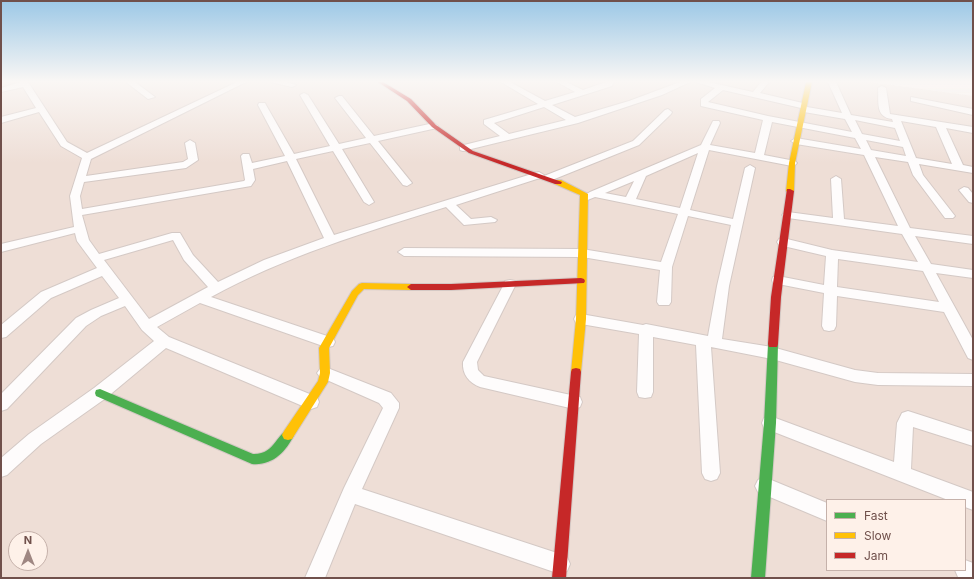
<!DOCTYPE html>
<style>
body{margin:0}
#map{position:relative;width:974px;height:579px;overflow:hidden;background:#f5ede8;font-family:Inter,sans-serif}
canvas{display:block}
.frame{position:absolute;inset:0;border:2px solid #70504b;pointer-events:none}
.legend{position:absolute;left:826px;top:499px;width:140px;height:72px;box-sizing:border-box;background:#fef1e9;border:1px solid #c5b1aa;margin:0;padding:5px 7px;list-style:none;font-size:12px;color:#70504b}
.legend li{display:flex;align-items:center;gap:8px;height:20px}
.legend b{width:20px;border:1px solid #c5b1aa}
.north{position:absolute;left:8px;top:531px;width:40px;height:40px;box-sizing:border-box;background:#fef1e9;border:1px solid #c5b1aa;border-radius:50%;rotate:0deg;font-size:11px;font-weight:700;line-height:16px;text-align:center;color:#70504b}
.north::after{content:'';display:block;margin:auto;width:14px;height:18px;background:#9f8782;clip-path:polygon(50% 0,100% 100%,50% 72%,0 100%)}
</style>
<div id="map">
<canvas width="974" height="579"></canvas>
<div class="frame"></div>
<ul class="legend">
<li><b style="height:5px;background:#4caf50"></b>Fast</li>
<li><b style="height:5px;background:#ffc107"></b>Slow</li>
<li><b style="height:5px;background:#c62828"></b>Jam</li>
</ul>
<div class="north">N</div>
</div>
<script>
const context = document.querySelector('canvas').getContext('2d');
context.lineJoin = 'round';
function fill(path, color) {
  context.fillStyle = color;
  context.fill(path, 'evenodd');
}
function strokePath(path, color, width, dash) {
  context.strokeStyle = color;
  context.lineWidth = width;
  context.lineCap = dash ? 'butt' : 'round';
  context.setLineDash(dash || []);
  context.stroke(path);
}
const residential = new Path2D(`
 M1 82H870L973 96V578H1ZM827 500H965V570H827ZM16 539H40V563H16Z`);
const street = new Path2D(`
 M20 82H28L67 142 87 153 237 82H246L91 159 86 176 183 162 188 159 185 143 190 140 195 143 198 160 186 168 84 182 80 196 82 209 244 181 245 180 241 156 243 154H249L252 163 285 156 258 105 259 103H265L266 105 294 154 330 146 300 95 304 93 308 95 339 144 366 138 335 98 339 96H342L374 136 434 123 438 126 437 128 378 141 412 183 407 186 403 185 370 143 342 149 374 202 369 205 364 202 333 151 296 159 334 235 535 173 539 172 544 175 543 177 456 205 471 219 491 217 497 220 495 222 464 225 446 207C365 232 284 257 211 297L333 338 335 342 333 346 328 347 323 346 200 303 157 327 169 337 317 397 319 402 317 407 311 409 305 407 166 348 106 398 41 444 7 475 1 477V458L29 434 94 388 154 341 142 330 125 306 101 316 86 326 7 409 1 411V394L76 318 91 310 119 298 102 276 51 298 6 337 1 338V325L41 292 97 268 77 241 75 233 1 252V244L74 227 70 196 82 158 61 146 39 112 1 123V117L36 108 23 87 1 92V88ZM287 161 324 238 264 260 218 282 193 255 180 233H172L99 254 89 240 82 215 251 186 255 180 253 169ZM173 240 184 260 208 287 149 319 104 260Z
 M126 82H135L155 97 148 99Z
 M271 82H286L296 85 292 87Z
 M501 82H510L545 101 575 92 557 82H566L583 90 606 82H614L612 86 552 105 575 117 629 101 680 82H690L662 95 578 123 463 151 460 150V146L500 136 484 124V120L538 104ZM544 107 566 120 509 134 494 123Z
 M696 82H708L753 92 761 82H769L760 93 807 104V107L842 113 828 82H836L851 115 893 122 892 119C875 117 879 102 878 88L882 86 886 88 890 114 973 127V133L946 128 963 165 973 167V173L919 164 923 175 955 216 953 218H945L913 175 908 162 875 157 910 228 973 236V244L915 236 931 264 973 270V278L936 273 973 340V360L968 358 944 312 837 296 836 326 834 330 829 331 824 330 822 326 824 293 778 284 773 283 772 280 773 277 778 276 824 285 826 256 779 245 777 242 779 239 783 238 832 250 918 262 902 234 788 218 782 215 788 212 833 218 831 179 836 176 841 179 844 219 898 226 864 155 796 144 791 141 796 138 861 149 855 138 772 122 764 155 795 161 797 163 795 165 792 166 709 150 690 210 733 219 745 168 750 165 755 168 729 286 722 339 772 347 855 370 878 373 973 374V386L878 385 855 382 772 359 711 347 720 473 717 479 711 481 705 479 702 473 696 345 653 337V392L651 397 645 398 639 397 637 392 639 334 581 324 576 323 574 319 576 315 581 314 643 325 646 324 708 336 717 286 731 225 688 216 672 267 671 302 669 305H659L657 302 660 270 582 257 404 256 398 252 404 248 582 249 661 262 678 214 595 197 585 201 580 198 590 192 701 145 713 121H719L720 123 710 145 755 153 763 120 701 106V99L715 88ZM723 90 801 108V111L804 112 845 119 852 132 768 116 708 102ZM855 120 895 128 900 141 862 134ZM901 121 936 127 952 164 916 158ZM866 140 903 147 906 156 871 150ZM698 153 680 208 636 199 646 176ZM634 181 626 197 605 193ZM838 259 923 271 939 302 837 287Z
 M911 97 973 109V115L911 101Z
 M668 109 672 112 671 114 639 145 552 180 548 181 543 178 544 176 633 141 665 110Z
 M964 187 968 188 973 194V203L969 202 959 190Z
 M510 280 515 281 516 284 477 362 478 370 484 376 580 397 582 402 580 407 574 409 480 387C469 383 462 374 463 362L504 284 505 281Z
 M325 367 391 393 399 403V408L362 489 560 554 567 557 570 564 567 571 560 574 355 504 325 578H305L344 488 383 408 379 403 320 377 317 373 320 369Z
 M908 411 973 432V446L913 427 911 469 973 492V510L965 507V500H948L764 428 762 423 764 418 770 416 894 462 897 423 902 413Z
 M764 477 827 503V521L758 492 755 486 758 480Z
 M965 560 973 563V578L958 577 955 570H965Z`);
const fast = new Path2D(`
 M773 340 777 341 778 344 776 423 765 578H751L764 423 768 344 769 341Z
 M100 389 253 454C277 455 278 426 292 431L294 435C286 452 272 466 252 464L96 396 95 393 96 390Z`);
const slow = new Path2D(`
 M806 82H812L795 163 794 191 790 193 786 191 789 163Z
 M555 180H561L588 194 586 319 581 372 580 375 576 376 572 375 571 372 576 319 580 195 555 184Z
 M362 283 411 284 415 287 411 290 364 289 358 295 329 348 330 373 328 382 292 439 288 440 284 439 282 435 284 431 318 381 320 373 319 348 352 291 359 284Z`);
const jam = new Path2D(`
 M378 82H383L411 99 436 125 473 151 562 182 561 184H555L469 153 432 127 407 101Z
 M787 189H790L794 191 781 297 778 344 777 347H769L768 344 771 297Z
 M581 278 584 279 585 281 584 283 451 290H411L407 287 411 284H451Z
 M576 368 580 369 581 372 566 578H552L571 372 572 369Z`);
fill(residential, '#eeded6');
strokePath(street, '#d4c9c5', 2);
strokePath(fast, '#d4c9c5', 2);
strokePath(slow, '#d4c9c5', 2);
strokePath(jam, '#d4c9c5', 2);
fill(street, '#fefcfc');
fill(fast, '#4caf50');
fill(slow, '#ffc107');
fill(jam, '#c62828');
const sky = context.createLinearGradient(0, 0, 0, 163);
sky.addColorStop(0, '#9cc8e6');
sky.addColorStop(0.5, '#faf7f5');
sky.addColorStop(1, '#faf7f500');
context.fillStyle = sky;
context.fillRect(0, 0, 974, 163);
</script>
